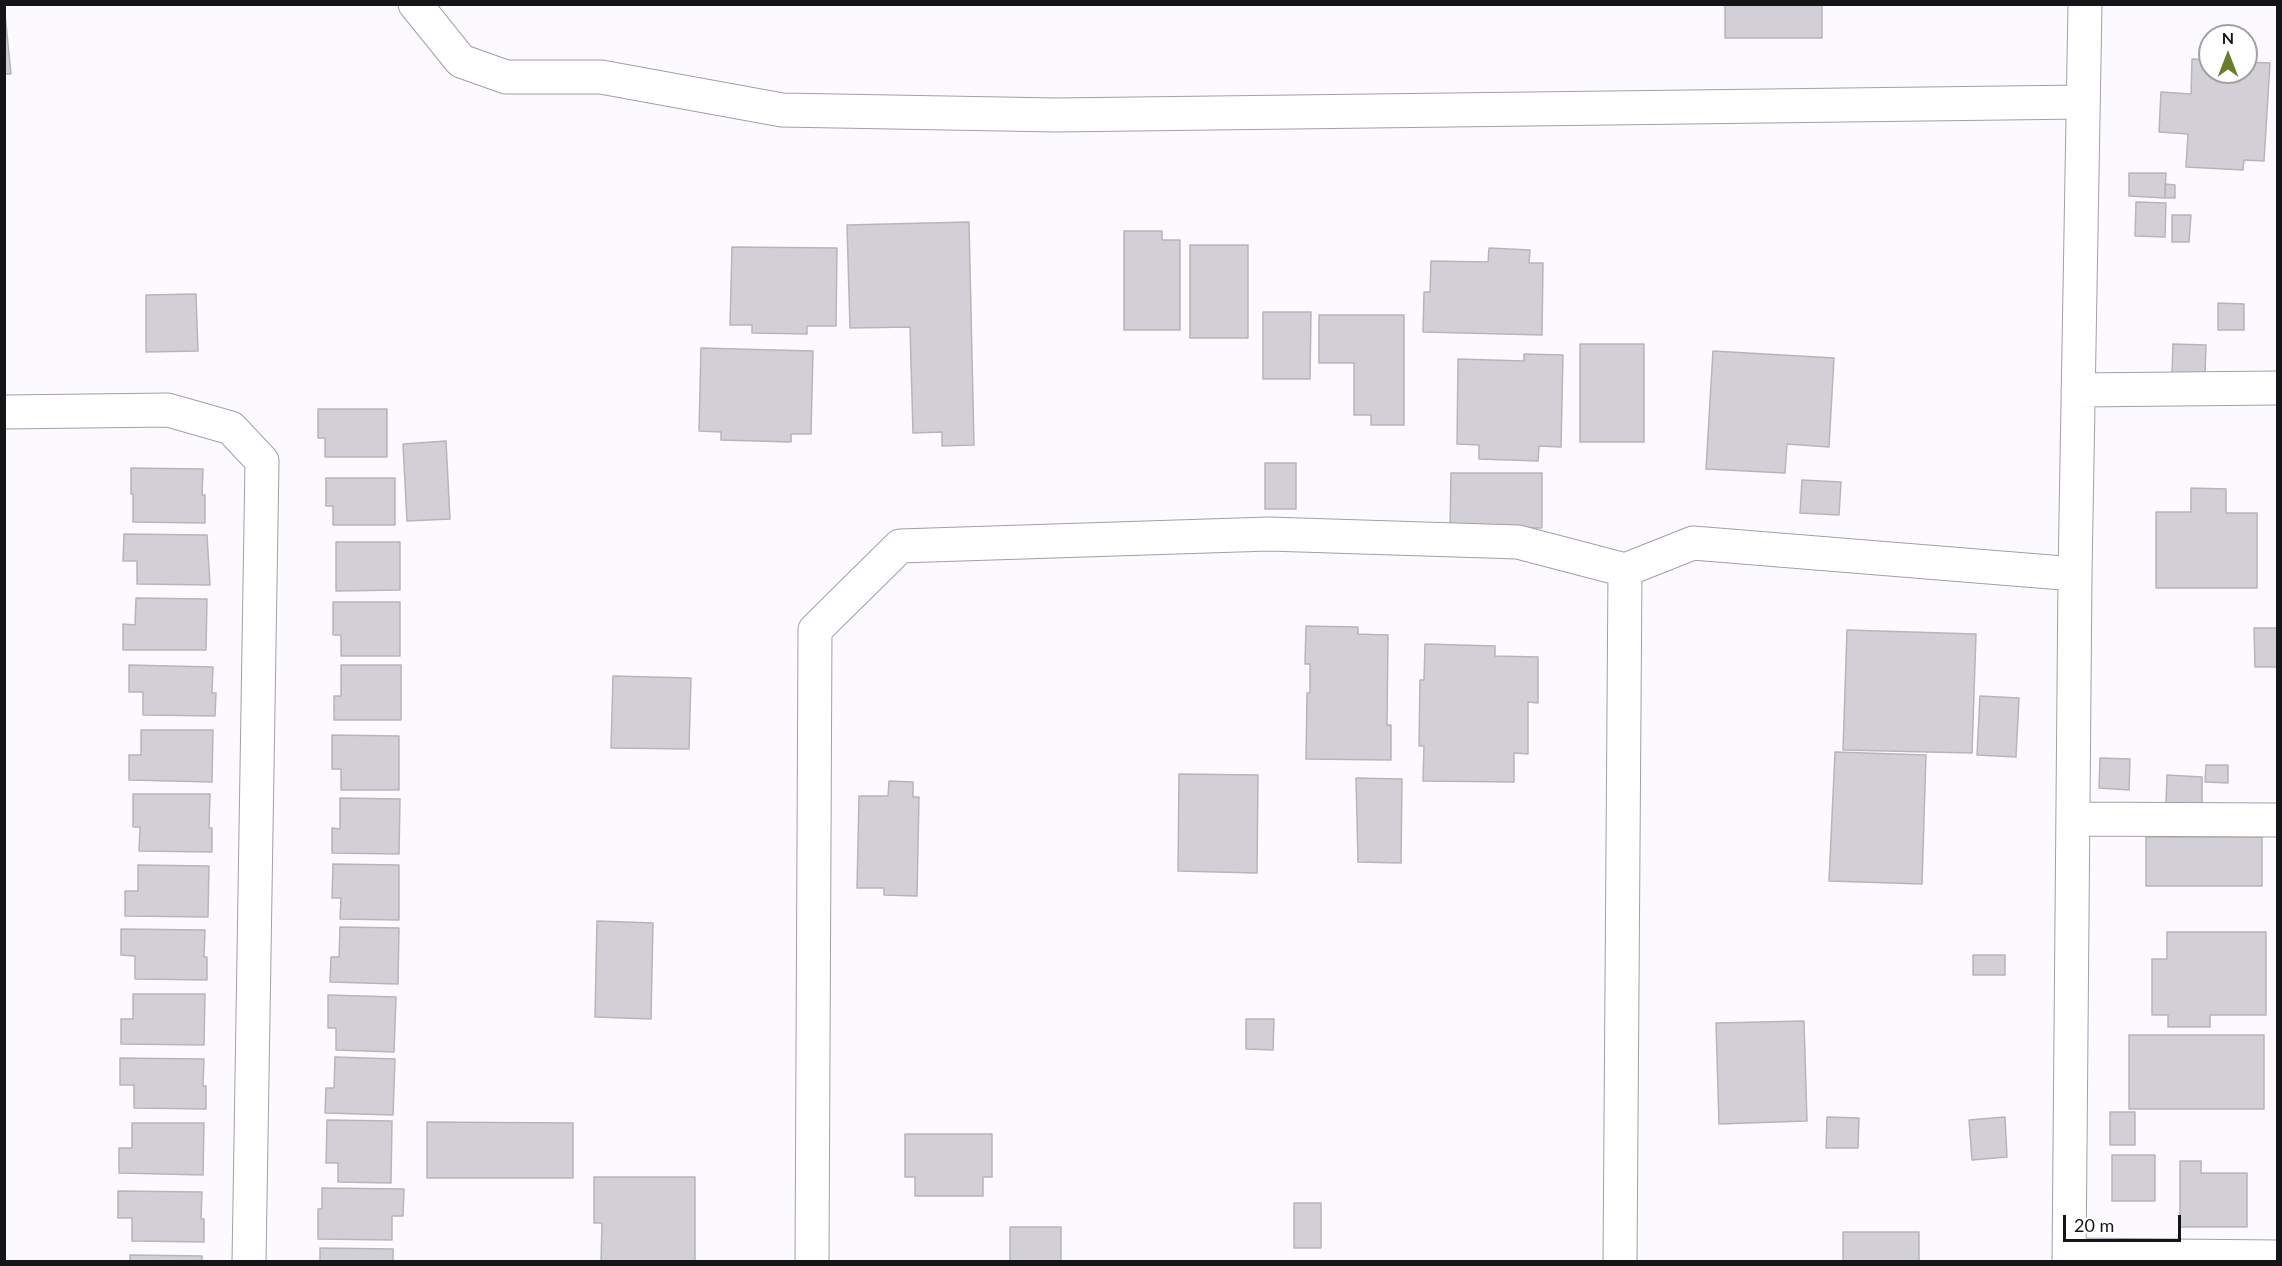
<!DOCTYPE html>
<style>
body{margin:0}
#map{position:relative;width:2282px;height:1266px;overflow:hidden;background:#fcfaff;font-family:Lato,sans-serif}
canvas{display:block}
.frame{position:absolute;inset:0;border:6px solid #151416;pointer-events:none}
.north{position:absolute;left:2198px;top:24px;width:60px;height:60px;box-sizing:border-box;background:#fff;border:2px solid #a1a1a2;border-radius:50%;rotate:0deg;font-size:16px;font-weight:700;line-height:24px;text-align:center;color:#151416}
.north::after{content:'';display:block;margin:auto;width:21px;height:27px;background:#697e2e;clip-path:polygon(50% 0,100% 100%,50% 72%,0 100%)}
.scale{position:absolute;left:2063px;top:1215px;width:118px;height:27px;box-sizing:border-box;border:3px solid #151416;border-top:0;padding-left:8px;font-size:18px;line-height:21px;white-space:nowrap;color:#151416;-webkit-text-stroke:4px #fff;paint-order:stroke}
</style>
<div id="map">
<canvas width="2282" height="1266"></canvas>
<div class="frame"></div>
<div class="north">N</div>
<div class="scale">20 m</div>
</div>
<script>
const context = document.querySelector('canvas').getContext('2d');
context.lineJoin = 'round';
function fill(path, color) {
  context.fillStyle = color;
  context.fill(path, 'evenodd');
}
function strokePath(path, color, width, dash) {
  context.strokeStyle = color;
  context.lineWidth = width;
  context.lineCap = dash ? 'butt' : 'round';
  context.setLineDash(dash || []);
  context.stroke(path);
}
const building = new Path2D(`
 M4 4 11 74H4Z
 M1725 4H1822V38H1725Z
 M2192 59 2210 60V72H2246V62L2270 63 2264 161 2244 160 2243 170 2186 167 2188 134 2159 132 2161 92 2191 94Z
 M2129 173H2166L2165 198 2129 196Z
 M2165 184 2175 185V198H2165Z
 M2136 202 2166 203 2165 237 2135 236Z
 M2172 215H2191L2189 242H2172Z
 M969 222 974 445 942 446V432L913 433 910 327 850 328 847 225Z
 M1124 231H1162V240H1180V330H1124Z
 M1190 245H1248V338H1190Z
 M732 247 837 248 836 326H807V334L752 333V325H730Z
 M1489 248 1530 250 1529 263H1543L1542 335 1423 332 1424 292H1430L1431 261 1488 262Z
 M196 294 198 351 146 352V295Z
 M2218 303 2244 304V330H2218Z
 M1263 312H1311L1310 379H1263Z
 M1319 315H1404V425H1371V415H1354V363H1319Z
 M1580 344H1644V442H1580Z
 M2173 344 2206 345 2205 374 2172 373Z
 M701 348 813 351 811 434H791V442L721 440V432L699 431Z
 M1713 351 1834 358 1829 447 1787 444 1785 473 1706 469Z
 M1524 354 1563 355 1561 447 1539 446 1538 461 1479 459V445L1457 444 1458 359 1524 361Z
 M318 409H387V457H325V438H318Z
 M446 441 450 519 407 521 403 444Z
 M1265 463H1296V509H1265Z
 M131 468 203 469 202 495H205V523L133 522V494H131Z
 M1451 473H1542V528L1450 527Z
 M326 478H395V525H333V506H326Z
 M1802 480 1841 482 1839 515 1800 513Z
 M2191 488 2226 489V513H2257V588H2156V512H2191Z
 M124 534 207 535 210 585 137 584V561H123Z
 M336 542H400V590L336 591Z
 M136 598 207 599 206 650H123V624L135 625Z
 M333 602H400V656H341V635H333Z
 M1306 626 1358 627V634L1388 635 1387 725H1391V760L1306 759 1307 693H1310V664H1305Z
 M2254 628H2278V667H2255Z
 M1847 630 1976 634 1972 753 1843 750Z
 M1425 644 1495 646V656L1538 657V703L1528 702V754L1514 753V782L1423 781 1424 746H1419L1420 680H1424Z
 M129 665 213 667 212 693H216L215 716 143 715V692H129Z
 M341 665H401V720H334V696H341Z
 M613 676 691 678 689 749 611 748Z
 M1980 696 2019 698 2016 757 1977 755Z
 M141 730H213L212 782 129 780V755H141Z
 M332 735 399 736V790H341V769H332Z
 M1835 752 1926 755 1922 884 1829 881Z
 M2100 758 2130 759 2129 790 2099 788Z
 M2206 765H2228V783L2205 782Z
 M1179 774 1258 775 1257 873 1178 871Z
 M2167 775 2202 777V805L2166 803Z
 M1356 778 1402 779 1401 863 1358 862Z
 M889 781 913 782V797H919L917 896 884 895V888H857L859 796H888Z
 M133 794H210L209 828H212V852L139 851 140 827H133Z
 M340 798 400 799 399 854 332 853V828L340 829Z
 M2146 837H2262V886H2146Z
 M333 864 399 865V920L340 919 341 898H332Z
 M138 865 209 866 208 917 125 916V891H138Z
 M597 921 653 923 651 1019 595 1017Z
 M340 927 399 928 398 984 330 982 331 957H339Z
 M121 929 205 930 204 957H207V980L135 979V956L121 955Z
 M2167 932H2266V1015H2210V1027H2168V1015H2152V959H2167Z
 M1973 955H2005V975H1973Z
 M133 994H205L204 1045 121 1044V1019H133Z
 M328 995 396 997 394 1052 336 1050V1028H328Z
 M1246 1019H1274L1273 1050 1246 1049Z
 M1804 1021 1807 1121 1719 1124 1716 1023Z
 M2129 1035H2264V1109H2129Z
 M335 1057 395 1059 393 1115 325 1113 326 1088H334Z
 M120 1058 204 1059 203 1086H206V1109L134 1108V1085H120Z
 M2110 1112H2135V1145H2110Z
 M1827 1117 1859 1118 1858 1148H1826Z
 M2005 1117 2007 1157 1972 1160 1969 1120Z
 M327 1120 392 1121 391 1183 338 1182V1163H326Z
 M427 1122 573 1123V1178H427Z
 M132 1123H204L203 1175 119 1173V1148H132Z
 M905 1134H992V1177H983V1196H915V1177H905Z
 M2112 1155H2155V1201H2112Z
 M2180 1161H2201V1173H2247V1227H2180Z
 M594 1177H695V1262H601L602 1223H594Z
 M322 1188 404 1189 403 1216H392V1240L318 1239V1209H322Z
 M118 1191 202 1192 201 1219H204V1242L132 1241V1218H118Z
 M1294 1203H1321V1248H1294Z
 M1010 1227H1061V1262H1010Z
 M1843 1232H1919V1262H1843Z
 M320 1248 393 1249V1262H320Z
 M130 1255 202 1256V1262H130Z`);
const street = new Path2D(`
 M415 4 461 61 506 77H601L782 110 1056 115 2083 102
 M2078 390 2278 388
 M4 412 168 410 231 428 262 461 249 1262
 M2073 819 2278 820
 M2069 1255 2278 1257
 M812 1262 815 630 900 546 1269 534 1518 542 1625 570 1693 543 2075 574
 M1620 1262 1625 570
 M2069 1262 2075 574 2085 4`);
fill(building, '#d2cfd7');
strokePath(building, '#b7b5bc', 1.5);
strokePath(street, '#a29fa7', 35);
strokePath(street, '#fff', 33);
</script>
